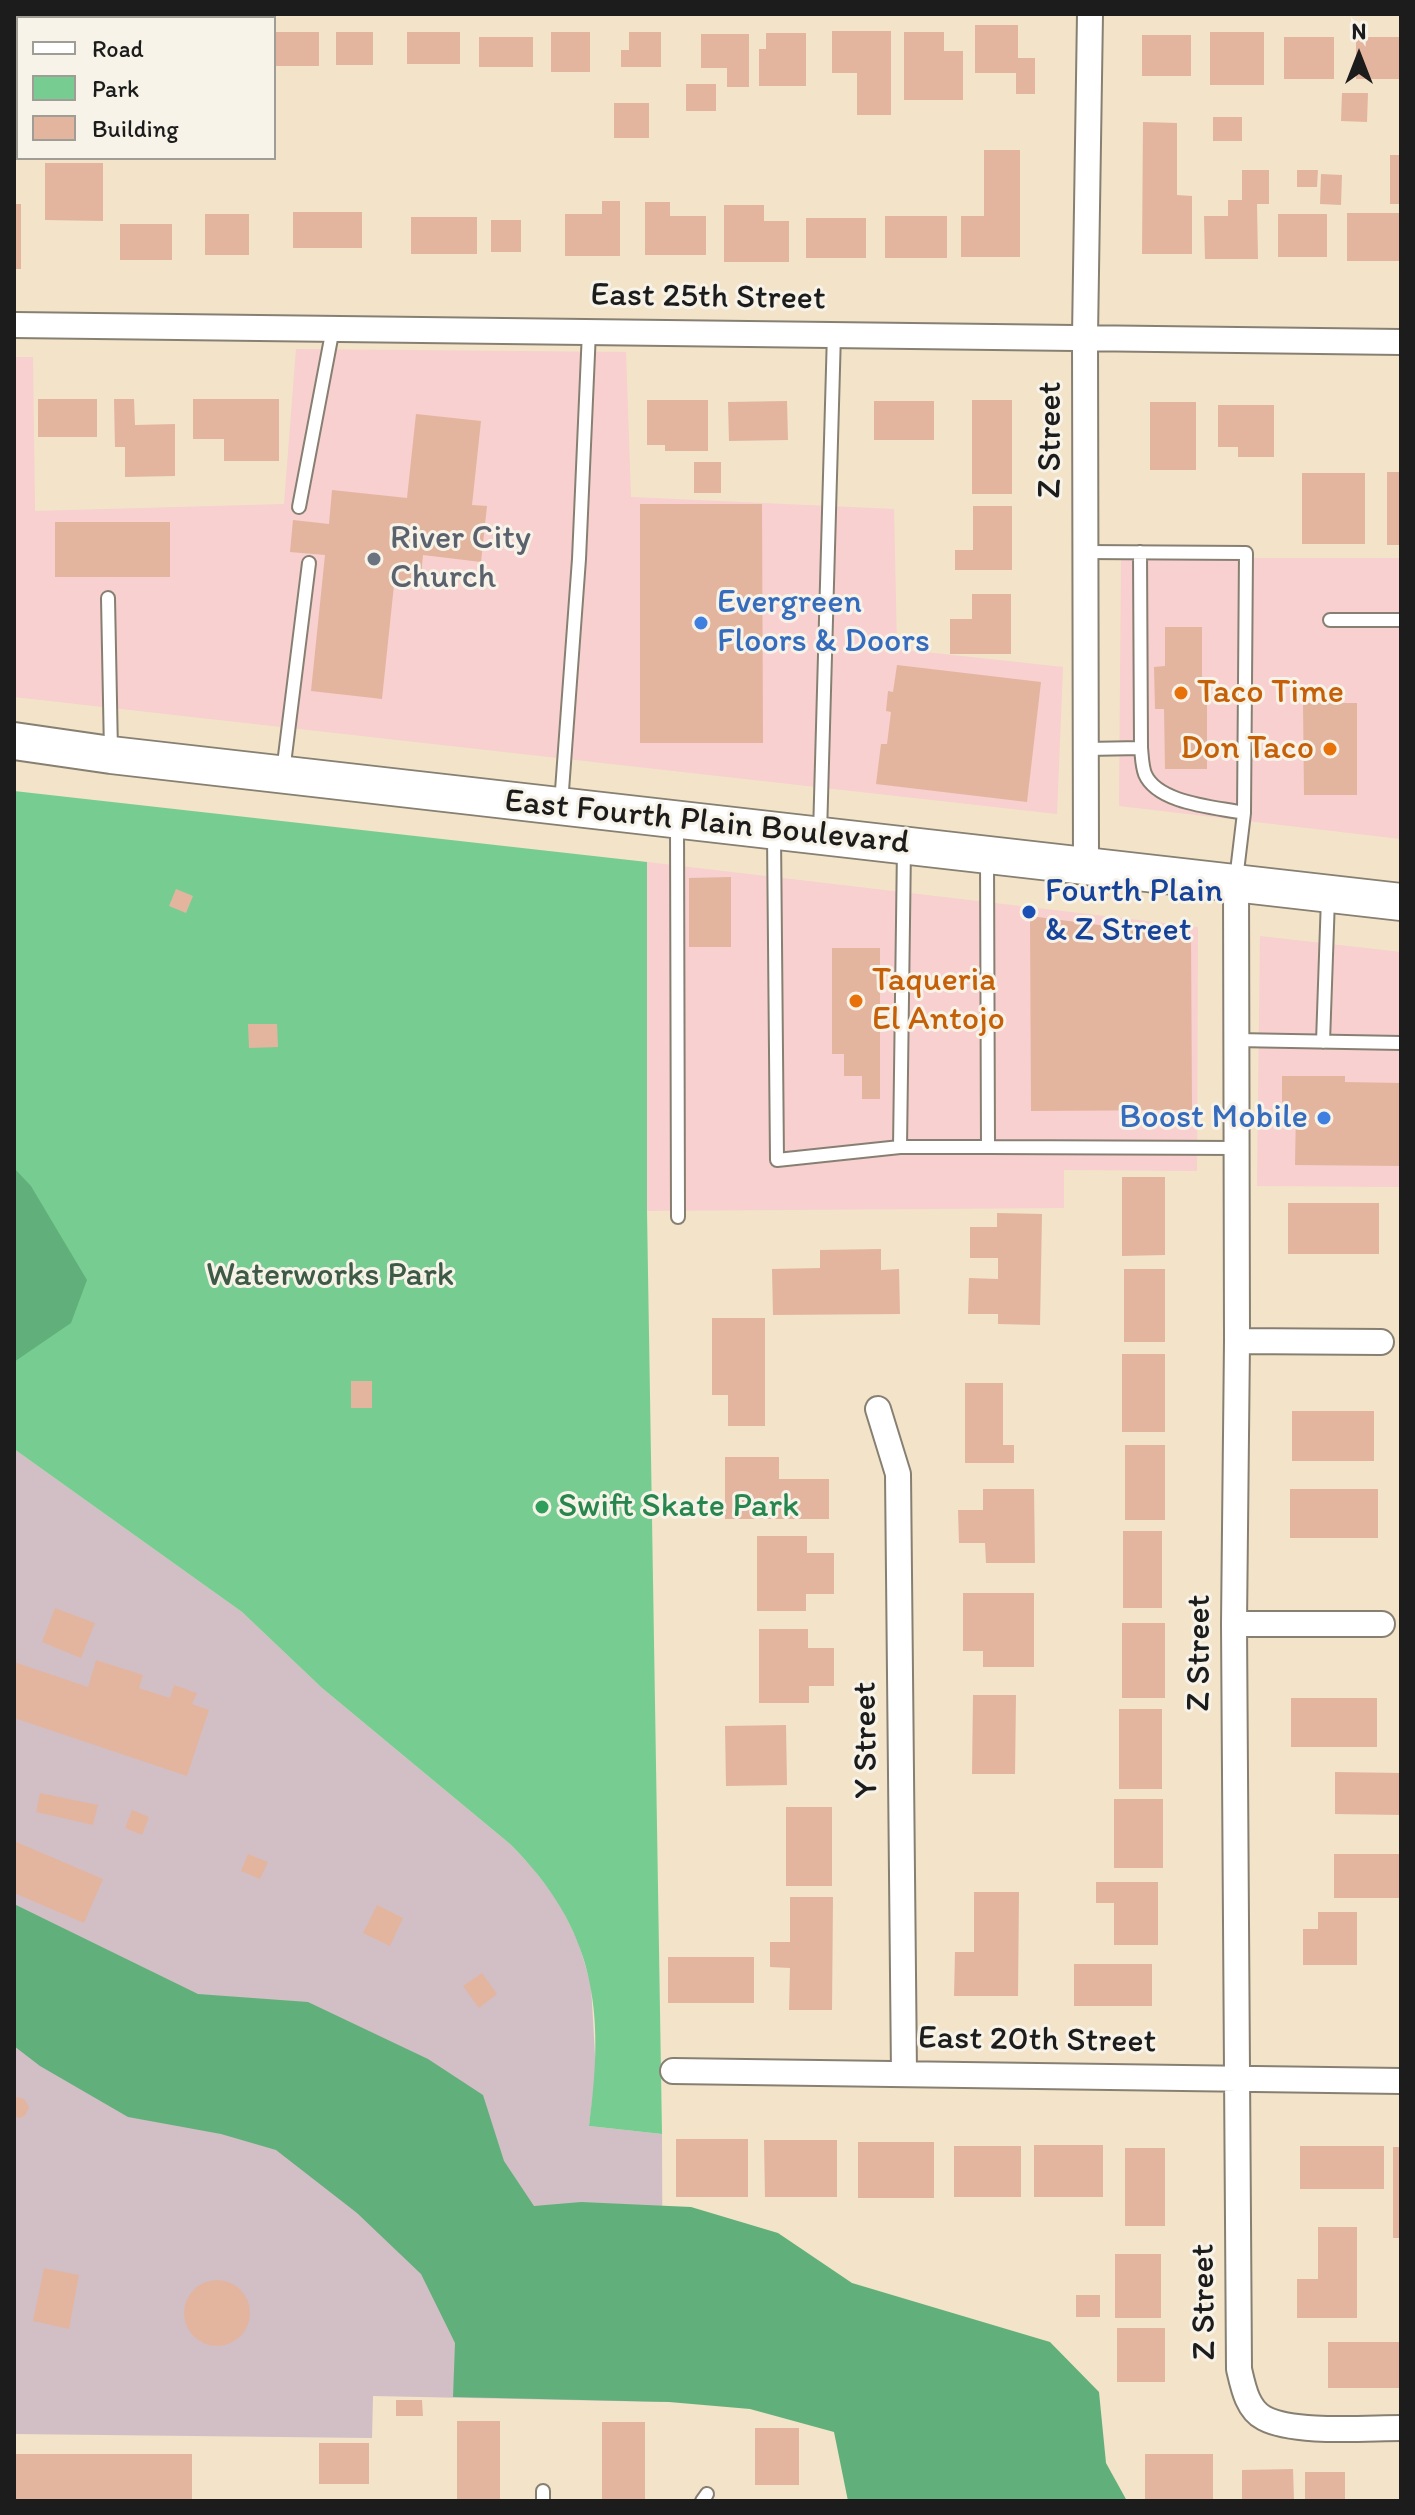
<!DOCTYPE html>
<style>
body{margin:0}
#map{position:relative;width:1415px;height:2515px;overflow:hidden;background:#f2e3c9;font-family:Itim,sans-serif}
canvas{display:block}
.frame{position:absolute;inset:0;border:16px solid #1c1c1c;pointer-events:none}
.legend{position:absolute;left:16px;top:16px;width:260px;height:144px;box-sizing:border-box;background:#f7f3e8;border:2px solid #9f9d96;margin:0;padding:10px 14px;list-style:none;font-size:24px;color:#1c1c1c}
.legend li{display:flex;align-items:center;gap:16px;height:40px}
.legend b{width:40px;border:2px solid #9f9d96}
.north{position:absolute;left:1319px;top:16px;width:80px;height:80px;-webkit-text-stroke:6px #f7f3e8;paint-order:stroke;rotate:0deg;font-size:22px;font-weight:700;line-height:32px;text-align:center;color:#1c1c1c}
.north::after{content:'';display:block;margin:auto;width:28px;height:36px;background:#1c1c1c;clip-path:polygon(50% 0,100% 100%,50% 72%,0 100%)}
</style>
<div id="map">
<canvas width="1415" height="2515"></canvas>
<div class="frame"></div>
<ul class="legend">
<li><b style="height:10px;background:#fff"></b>Road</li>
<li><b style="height:22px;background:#77cd91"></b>Park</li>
<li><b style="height:22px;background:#e3b59f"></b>Building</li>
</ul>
<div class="north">N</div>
</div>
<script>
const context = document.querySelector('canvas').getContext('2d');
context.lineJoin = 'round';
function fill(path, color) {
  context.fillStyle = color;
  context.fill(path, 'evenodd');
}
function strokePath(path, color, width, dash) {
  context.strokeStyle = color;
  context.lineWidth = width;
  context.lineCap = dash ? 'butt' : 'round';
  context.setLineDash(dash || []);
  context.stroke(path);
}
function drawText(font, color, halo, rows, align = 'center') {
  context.font = font + ' Itim,sans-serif';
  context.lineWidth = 6;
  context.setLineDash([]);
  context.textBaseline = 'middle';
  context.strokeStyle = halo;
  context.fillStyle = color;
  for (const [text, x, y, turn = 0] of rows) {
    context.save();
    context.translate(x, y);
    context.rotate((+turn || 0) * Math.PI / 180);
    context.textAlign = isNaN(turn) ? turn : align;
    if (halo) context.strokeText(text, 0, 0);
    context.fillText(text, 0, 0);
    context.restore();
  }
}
const built = new Path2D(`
 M296 349 626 352 631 497 894 509 897 649 1063 667 1057 814 14 697V357H33L35 511 284 504Z
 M1121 558H1401V839L1119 806Z
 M647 862 1198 927 1197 1171 1064 1170V1208L647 1211Z
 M1260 936 1401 952V1187L1257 1186Z`);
const industrial = new Path2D(`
 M14 1449 242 1612 322 1688 510 1844 531 1866 558 1901 578 1941 591 1985 596 2073 589 2126 662 2134 663 2402 373 2396 372 2438 14 2434Z`);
const green = new Path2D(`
 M14 791 647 862V1211L662 2134 589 2126C605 2010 596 1930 510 1844L322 1688 242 1612 14 1449Z`);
const forest = new Path2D(`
 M14 1168 31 1186 87 1280 71 1323 14 1362Z
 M14 1904 198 1994 308 2002 428 2059 483 2095 504 2161 534 2206 581 2202 691 2207 778 2233 852 2283 1050 2342 1099 2392 1106 2463 1127 2501H848L834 2432 750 2409 669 2402 453 2397 455 2343 421 2274 357 2213 276 2150 221 2134 128 2117 40 2066 14 2046Z`);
const building = new Path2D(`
 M975 25H1018V58H1035V94H1016V73H975Z
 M832 31H891V115H857V73H832Z
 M274 32H319V66H274Z
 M336 32H373V65H336Z
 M407 32H460V64H407Z
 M551 32H590V72H551Z
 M629 32H661V67H621V50H629Z
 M904 32H944V51H963V100H904Z
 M1210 32H1264V85H1210Z
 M766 33H806V86H759V49H766Z
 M701 34H749V87H727V68H701Z
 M1142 35H1191V76H1142Z
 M479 37H533V67H479Z
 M1284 37H1334V79H1284Z
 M1356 37H1401V79H1356Z
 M686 84H716V111H686Z
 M1342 93H1368L1367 122 1341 121Z
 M614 103H649V138H614Z
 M1213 117H1242V141H1213Z
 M1143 122 1177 123V195L1192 196V254H1142Z
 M984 150H1020V257H961V216H984Z
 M1390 155H1401V204H1390Z
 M45 163H103V221L45 220Z
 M1242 170H1269V204H1257L1258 259H1205L1204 216H1228V200H1242Z
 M1297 170H1318L1317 187H1297Z
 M1321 174 1342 175 1341 205 1320 204Z
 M602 201H620V256H565V214H602Z
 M645 202H670V216H706V255H645Z
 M14 204H21V269H14Z
 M724 205H764V221H789V262H724Z
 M293 212H362V248H293Z
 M1347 213H1400V261H1347Z
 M205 214H249V255H205Z
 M1278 214H1327V257H1278Z
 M885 216H947V258H885Z
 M411 217H477V254H411Z
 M806 218H866V258H806Z
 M491 220H521V252H491Z
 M120 224H172V260H120Z
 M38 399H97V437H38Z
 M114 399H134L135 425 175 424V476L125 477V447H115Z
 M193 399H279V461H224V439H193Z
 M647 400H708V451H665V445H647Z
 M972 400H1012V494H972Z
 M787 401 788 440 729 441 728 402Z
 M874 401H934V440H874Z
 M1150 402H1196V470H1150Z
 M1218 405H1274V457H1238V447H1218Z
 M416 414 481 421 472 505 487 506 481 562 423 555 420 587 394 585 382 699 311 691 325 555 290 552 293 520 329 524 332 490 407 498Z
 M694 462H721V493H694Z
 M1387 472H1401V545H1387Z
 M1302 473H1365V544H1302Z
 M640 504H762L763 743H640Z
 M973 506H1012V570H955V550H973Z
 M55 522H170V577H55Z
 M972 594H1011V654H950V619H972Z
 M1165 627H1202V677H1207V769H1165L1164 709H1155L1154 667 1165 666Z
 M897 665 1041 682 1027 802 876 784 881 744H887L891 712 886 711 888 691 893 692Z
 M1303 703H1357V795H1304Z
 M731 877V947H689V878Z
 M176 889 193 896 186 913 169 906Z
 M1030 916 1191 937 1192 1110 1031 1111Z
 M832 948H880V1099H862V1076H844V1054H832Z
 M248 1024H277L278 1047 249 1048Z
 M1282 1076H1345V1082L1401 1083V1166L1295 1165 1296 1110 1282 1109Z
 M1122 1177H1165V1255L1122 1256Z
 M1288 1203H1379V1254H1288Z
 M997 1213 1042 1214 1040 1325 998 1324V1314H968L969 1278 998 1279V1258H970V1227H997Z
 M881 1249V1270L899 1269 900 1314 773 1315 772 1269 820 1268V1250Z
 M1124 1269H1165V1342H1124Z
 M712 1318H765V1426H728V1395H712Z
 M1122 1354H1165V1432H1122Z
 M351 1381H372V1408H351Z
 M965 1383H1003V1445H1014V1463H965Z
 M1292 1411H1374V1461H1292Z
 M1125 1445H1165V1520H1125Z
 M725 1457H779V1479H829V1519H725Z
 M983 1489H1034L1035 1563H986L985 1543H959L958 1510H983Z
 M1290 1489H1378V1538H1290Z
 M1123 1531H1162V1608H1123Z
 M757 1536H807V1553H834V1594H806V1611H757Z
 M963 1593H1034V1667H983V1651H963Z
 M55 1608 95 1623 81 1658 42 1642Z
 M1122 1623H1165V1698H1122Z
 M759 1629H808V1648H834V1686H809V1703H759Z
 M96 1660 143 1675 139 1688 170 1698 174 1685 197 1693 192 1704 209 1710 187 1776 14 1718V1662L88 1687Z
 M973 1695H1016L1015 1774H972Z
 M1291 1698H1377V1747H1291Z
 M1119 1709H1162V1789H1119Z
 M786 1725 787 1785 726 1786 725 1726Z
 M1335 1772 1401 1773V1815L1335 1814Z
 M40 1793 98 1805 93 1825 36 1812Z
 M1114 1799H1163V1868H1114Z
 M786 1807H832V1886H786Z
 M132 1810 149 1817 142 1835 125 1828Z
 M14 1841 103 1879 84 1923 14 1893Z
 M248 1854 268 1862 260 1879 241 1871Z
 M1334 1854H1401V1898H1334Z
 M1096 1882H1158V1945H1114V1903H1096Z
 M974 1892H1019L1018 1996H954L955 1952H974Z
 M790 1897H833L832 2010H789L790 1968 770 1967V1942H790Z
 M377 1905 403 1918 390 1946 363 1933Z
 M1318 1912H1357V1965H1303V1929H1318Z
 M668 1957H754V2003H668Z
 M1074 1964H1152V2006H1074Z
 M482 1973 497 1994 479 2008 463 1986Z
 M18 2097 24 2099 29 2107 25 2116 19 2118 14 2116V2098Z
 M676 2139H748V2197H676Z
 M764 2140H837V2197H765Z
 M858 2142H934V2198H858Z
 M1034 2145H1103V2197H1034Z
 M954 2146H1021V2197H954Z
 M1300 2146H1384V2189H1300Z
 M1393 2147H1401V2238H1393Z
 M1125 2148H1165V2226H1125Z
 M1318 2227H1357V2318H1297V2279H1318Z
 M1115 2254H1161V2318H1115Z
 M44 2268 79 2275 69 2329 33 2321Z
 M184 2313a33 33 0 1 1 66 0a33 33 0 1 1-66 0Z
 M1076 2295H1100V2317H1076Z
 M1117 2328H1165V2382H1117Z
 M1328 2342H1401V2388H1328Z
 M396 2400H422L423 2416H396Z
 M457 2421H500V2501H457Z
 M602 2422H645V2501H602Z
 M755 2428H799V2485H755Z
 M319 2443H369V2484H319Z
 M14 2454H192V2501H14Z
 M1145 2454H1213V2501H1145Z
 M1293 2469 1294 2501H1242V2470Z
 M1305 2472H1345V2501H1305Z`);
const lane = new Path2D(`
 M299 507 333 328
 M1085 552 1246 553 1244 813 1236 880
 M1140 552 1141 748C1142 757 1142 766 1145 774 1158 804 1216 807 1244 813
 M108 598 111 752
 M1330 620H1401
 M1086 749 1141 748
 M283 772 309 563
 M561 804 579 559 589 331
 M677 825 678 1217
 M820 834 834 333
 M774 835 777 1160 900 1147
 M904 847 900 1147H988
 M987 858 988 1147 1237 1148
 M1236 1040 1401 1043
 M1323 1042 1328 898
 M543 2491V2501
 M702 2501 707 2494`);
const street = new Path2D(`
 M14 325 1401 342
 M1086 865 1085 336 1090 14
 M1236 883 1237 1341 1234 1624 1239 2369C1243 2386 1247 2409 1264 2418 1294 2434 1365 2428 1401 2428
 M1237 1341 1381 1342
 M878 1409 898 1474 904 2074
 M1234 1624H1382
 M673 2071 1401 2081`);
const secondary = new Path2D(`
 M14 741 111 755 1401 902`);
const markers = [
 [374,559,8,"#6b7280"],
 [701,623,8,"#3f7fe0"],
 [1181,693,8,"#e8710a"],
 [1330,749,8,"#e8710a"],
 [1029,912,8,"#1a4fb4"],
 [856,1001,8,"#e8710a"],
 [1324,1118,8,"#3f7fe0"],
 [542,1507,8,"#2e9e5b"]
];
const streetNames = [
 ["East 25th Street",708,298,1],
 ["Z Street",1051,440,-90],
 ["East Fourth Plain Boulevard",707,823,6],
 ["Z Street",1200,1653,-90],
 ["Y Street",867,1740,-91],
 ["East 20th Street",1037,2041,1],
 ["Z Street",1205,2302,-91]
];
const worshipNames = [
 ["River City",390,539],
 ["Church",390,578]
];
const shopNames = [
 ["Evergreen",717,603],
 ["Floors & Doors",717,642],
 ["Boost Mobile",1308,1118,"right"]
];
const foodNames = [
 ["Taco Time",1197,693],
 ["Don Taco",1314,749,"right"],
 ["Taqueria",872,981],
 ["El Antojo",872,1020]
];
const transitNames = [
 ["Fourth Plain",1045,892],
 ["& Z Street",1045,931]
];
const parkNames = [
 ["Waterworks Park",330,1276]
];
const leisureNames = [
 ["Swift Skate Park",558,1507]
];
fill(built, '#f7d0cf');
fill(industrial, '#d2bec5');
fill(green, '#77cd91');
fill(forest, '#61b07b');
fill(building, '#e3b59f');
strokePath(lane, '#878072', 16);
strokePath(street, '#878072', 28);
strokePath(secondary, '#878072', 40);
strokePath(lane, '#fff', 12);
strokePath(street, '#fff', 24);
strokePath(secondary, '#fff', 36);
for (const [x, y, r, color] of markers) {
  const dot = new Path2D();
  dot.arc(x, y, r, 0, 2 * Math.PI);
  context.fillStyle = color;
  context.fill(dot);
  strokePath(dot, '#f7f3e8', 3);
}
drawText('34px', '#1c1c1c', '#f7f3e8', streetNames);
drawText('34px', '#5b616d', '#f7f3e8', worshipNames, 'left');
drawText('34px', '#366cbe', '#f7f3e8', shopNames, 'left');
drawText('34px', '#c56008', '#f7f3e8', foodNames, 'left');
drawText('34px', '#164399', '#f7f3e8', transitNames, 'left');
drawText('34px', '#3c5a45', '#f7f3e8', parkNames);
drawText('34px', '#27864d', '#f7f3e8', leisureNames, 'left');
</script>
